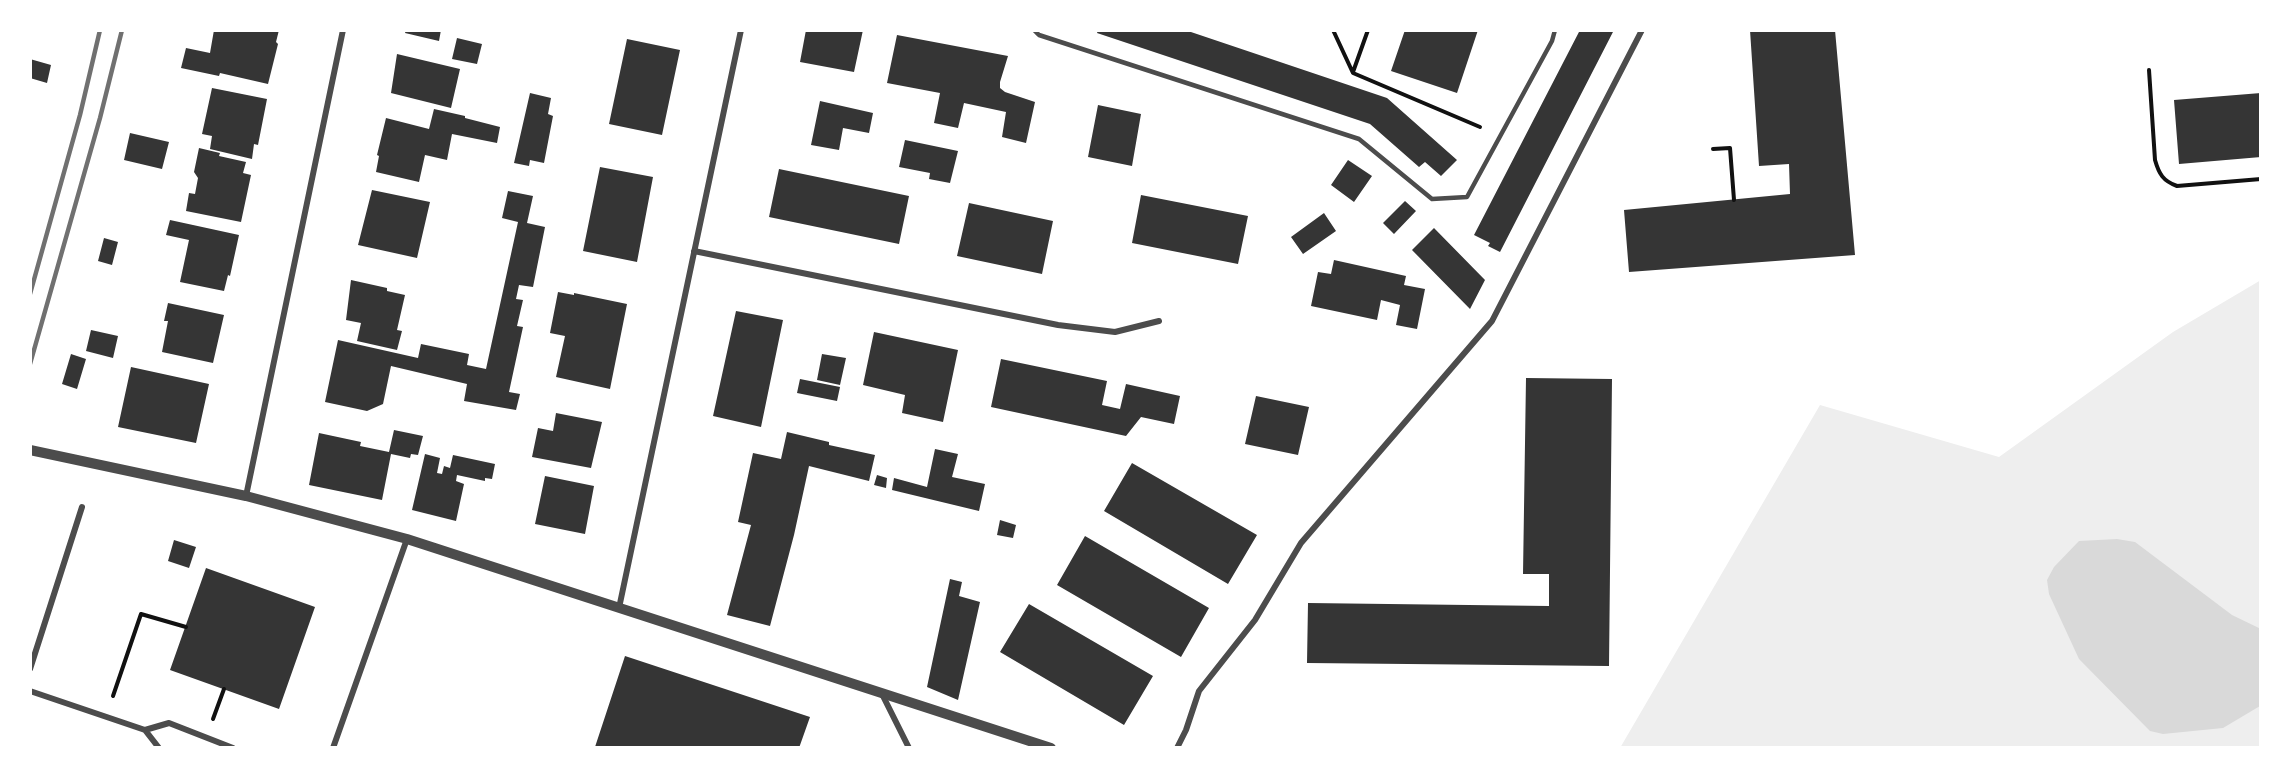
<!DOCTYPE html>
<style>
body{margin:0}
#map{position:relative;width:2291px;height:778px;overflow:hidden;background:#fff;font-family:Roboto,sans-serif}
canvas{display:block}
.frame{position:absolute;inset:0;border:32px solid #fff;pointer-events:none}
</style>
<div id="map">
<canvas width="2291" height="778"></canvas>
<div class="frame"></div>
</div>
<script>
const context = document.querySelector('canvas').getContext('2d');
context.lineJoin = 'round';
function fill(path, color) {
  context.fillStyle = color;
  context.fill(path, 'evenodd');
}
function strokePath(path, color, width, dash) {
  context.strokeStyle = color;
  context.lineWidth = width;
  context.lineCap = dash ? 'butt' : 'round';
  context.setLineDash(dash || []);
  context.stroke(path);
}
const green = new Path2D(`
 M2261 280V748H1620L1820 405 1999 457 2173 332Z`);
const water = new Path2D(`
 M2117 539 2135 542 2232 615 2261 629 2260 706 2223 728 2163 734 2150 731 2079 659 2049 594 2047 580 2054 567 2079 541Z`);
const building = new Path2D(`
 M214 30H279L276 42 278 44 268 84 220 73 219 76 181 68 186 48 210 53Z
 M406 30H441L439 41 405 33Z
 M806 30H863L854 72 800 62Z
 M1098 30H1185L1387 98 1457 160 1441 176 1425 162 1419 167 1370 124 1097 33Z
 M1405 30H1478L1457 93 1391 71Z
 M1580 30H1614L1500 252 1488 246 1490 243 1474 235Z
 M1750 30H1835L1855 255 1629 272 1624 210 1790 194 1789 164 1759 166Z
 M897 35 1008 56 1000 82V88L1005 92 1035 102 1026 143 1002 137 1006 112 964 103 958 128 934 123 940 93 887 83Z
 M457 38 482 44 477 64 452 59Z
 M627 39 680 50 662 135 609 124Z
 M397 54 460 69 451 108 391 93Z
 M30 59 51 65 47 83 30 78Z
 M212 88 267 99 258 145 254 144 252 159 210 149 212 136 202 134Z
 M530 93 551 98 548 114 553 116 544 163 530 160 529 166 514 163Z
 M2261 93V157L2179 164 2174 100Z
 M820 101 873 113 869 133 843 128 839 150 811 145Z
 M1098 105 1141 114 1132 166 1088 157Z
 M434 109 465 116V118L500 127 497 143 452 134 447 160 425 155 419 182 376 172 379 156 377 155 386 118 429 129Z
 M130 133 169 142 162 169 124 160Z
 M905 140 958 151 950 183 929 179 930 173 899 167Z
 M199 148 220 153 219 156 246 162 243 173 251 175 241 222 186 211 189 193 195 194 198 178 194 172Z
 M1348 160 1372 176 1354 202 1331 185Z
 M600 167 653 177 637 262 583 251Z
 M779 169 909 196 899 244 769 217Z
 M372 190 430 202 417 258 358 245Z
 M508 191 533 196 527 223 545 227 533 287 519 285 516 299 523 300 517 326 523 327 509 392 520 394 516 410 464 401 467 384 391 366 383 404 367 411 325 402 338 340 418 358 421 344 469 354 467 365 486 369 518 222 502 218Z
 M1141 195 1248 216 1238 264 1132 243Z
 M1405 201 1416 211 1394 234 1383 223Z
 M969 203 1053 221 1042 274 957 256Z
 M1324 213 1336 231 1303 254 1291 237Z
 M170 220 239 235 230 276 228 275 224 291 180 282 189 240 166 235Z
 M1434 228 1485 280 1470 309 1412 250Z
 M104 238 118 242 112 265 98 261Z
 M1334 260 1406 276 1404 285 1425 289 1417 329 1396 325 1400 305 1381 300 1377 320 1311 306 1318 272 1331 274Z
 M351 280 387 288V291L405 295 397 330 402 331 397 350 357 341 361 323 346 320Z
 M558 292 574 295V293L627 304 610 389 556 377 565 336 550 333Z
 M168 303 224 315 213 363 162 352 168 321H164Z
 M736 311 783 320 761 427 713 416Z
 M91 330 118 336 113 358 86 351Z
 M874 332 958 350 943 422 902 413 905 395 863 385Z
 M71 354 86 359 77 389 62 384Z
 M822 354 846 358 840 385 817 380Z
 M1001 359 1107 381 1102 405 1120 409 1126 384 1180 396 1174 424 1141 417 1126 436 991 407Z
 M131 367 209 384 196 443 118 427Z
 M1526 378 1612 379 1609 666 1307 663 1308 603 1549 606V574H1523Z
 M800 379 840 387 837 401 797 393Z
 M1256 396 1309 407 1298 455 1245 444Z
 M556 413 602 422 591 468 532 457 538 428 553 431Z
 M394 430 423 436 418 455 411 454 410 458 391 454 382 500 309 485 319 433 361 442 360 446 389 452Z
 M787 432 829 442V445L875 455 869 481 809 466 794 535 770 626 727 615 751 525 738 522 753 453 781 459Z
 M935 449 958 454 952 477 985 484 979 511 892 490 894 478 927 487Z
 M425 454 440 458 437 473 442 474 444 466 450 468 453 455 495 464 492 479 485 478V481L457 475 456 481 464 484 456 521 412 510Z
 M1132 463 1257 535 1228 584 1104 511Z
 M877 475 887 478 886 488 874 485Z
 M545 476 594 486 585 534 535 524Z
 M1000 520 1016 525 1013 538 997 535Z
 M1085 536 1209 608 1181 657 1057 585Z
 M174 540 196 547 189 568 168 561Z
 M206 568 315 607 279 709 170 670Z
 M950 579 962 582 959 596 980 602 958 700 927 687Z
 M1029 604 1153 676 1124 725 1000 652Z
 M625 656 810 717 799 748 595 747Z`);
const path = new Path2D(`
 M1333 30 1353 73 1480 127
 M2149 70 2155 160C2159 174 2163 181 2177 186L2261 179
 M1353 72 1368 30
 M1713 149 1730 148 1734 200
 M113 696 141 614 186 627
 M213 719 224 689`);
const service = new Path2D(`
 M1034 30 1039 35 1359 139 1432 199 1467 197 1552 41 1555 30`);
const minor = new Path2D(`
 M694 251 1058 325 1115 332 1159 321
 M246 496 343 30
 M619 608 741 30
 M30 669 82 507
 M30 691 145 730 169 723 233 748
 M881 692 909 748
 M145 730 159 748
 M333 748 407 539
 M1177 748 1186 730 1199 691 1255 620 1301 543 1492 321 1642 30`);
const tertiary = new Path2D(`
 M30 450 246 496 407 539 1051 748`);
const rail = new Path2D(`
 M30 294 80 115 100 30
 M30 364 100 118 122 30`);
fill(green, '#eee');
fill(water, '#d9d9d9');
fill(building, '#353535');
strokePath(path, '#111', 4);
strokePath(service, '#4c4c4c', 4.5);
strokePath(minor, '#4c4c4c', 6);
strokePath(tertiary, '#4c4c4c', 10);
strokePath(rail, '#707070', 4.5);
</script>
